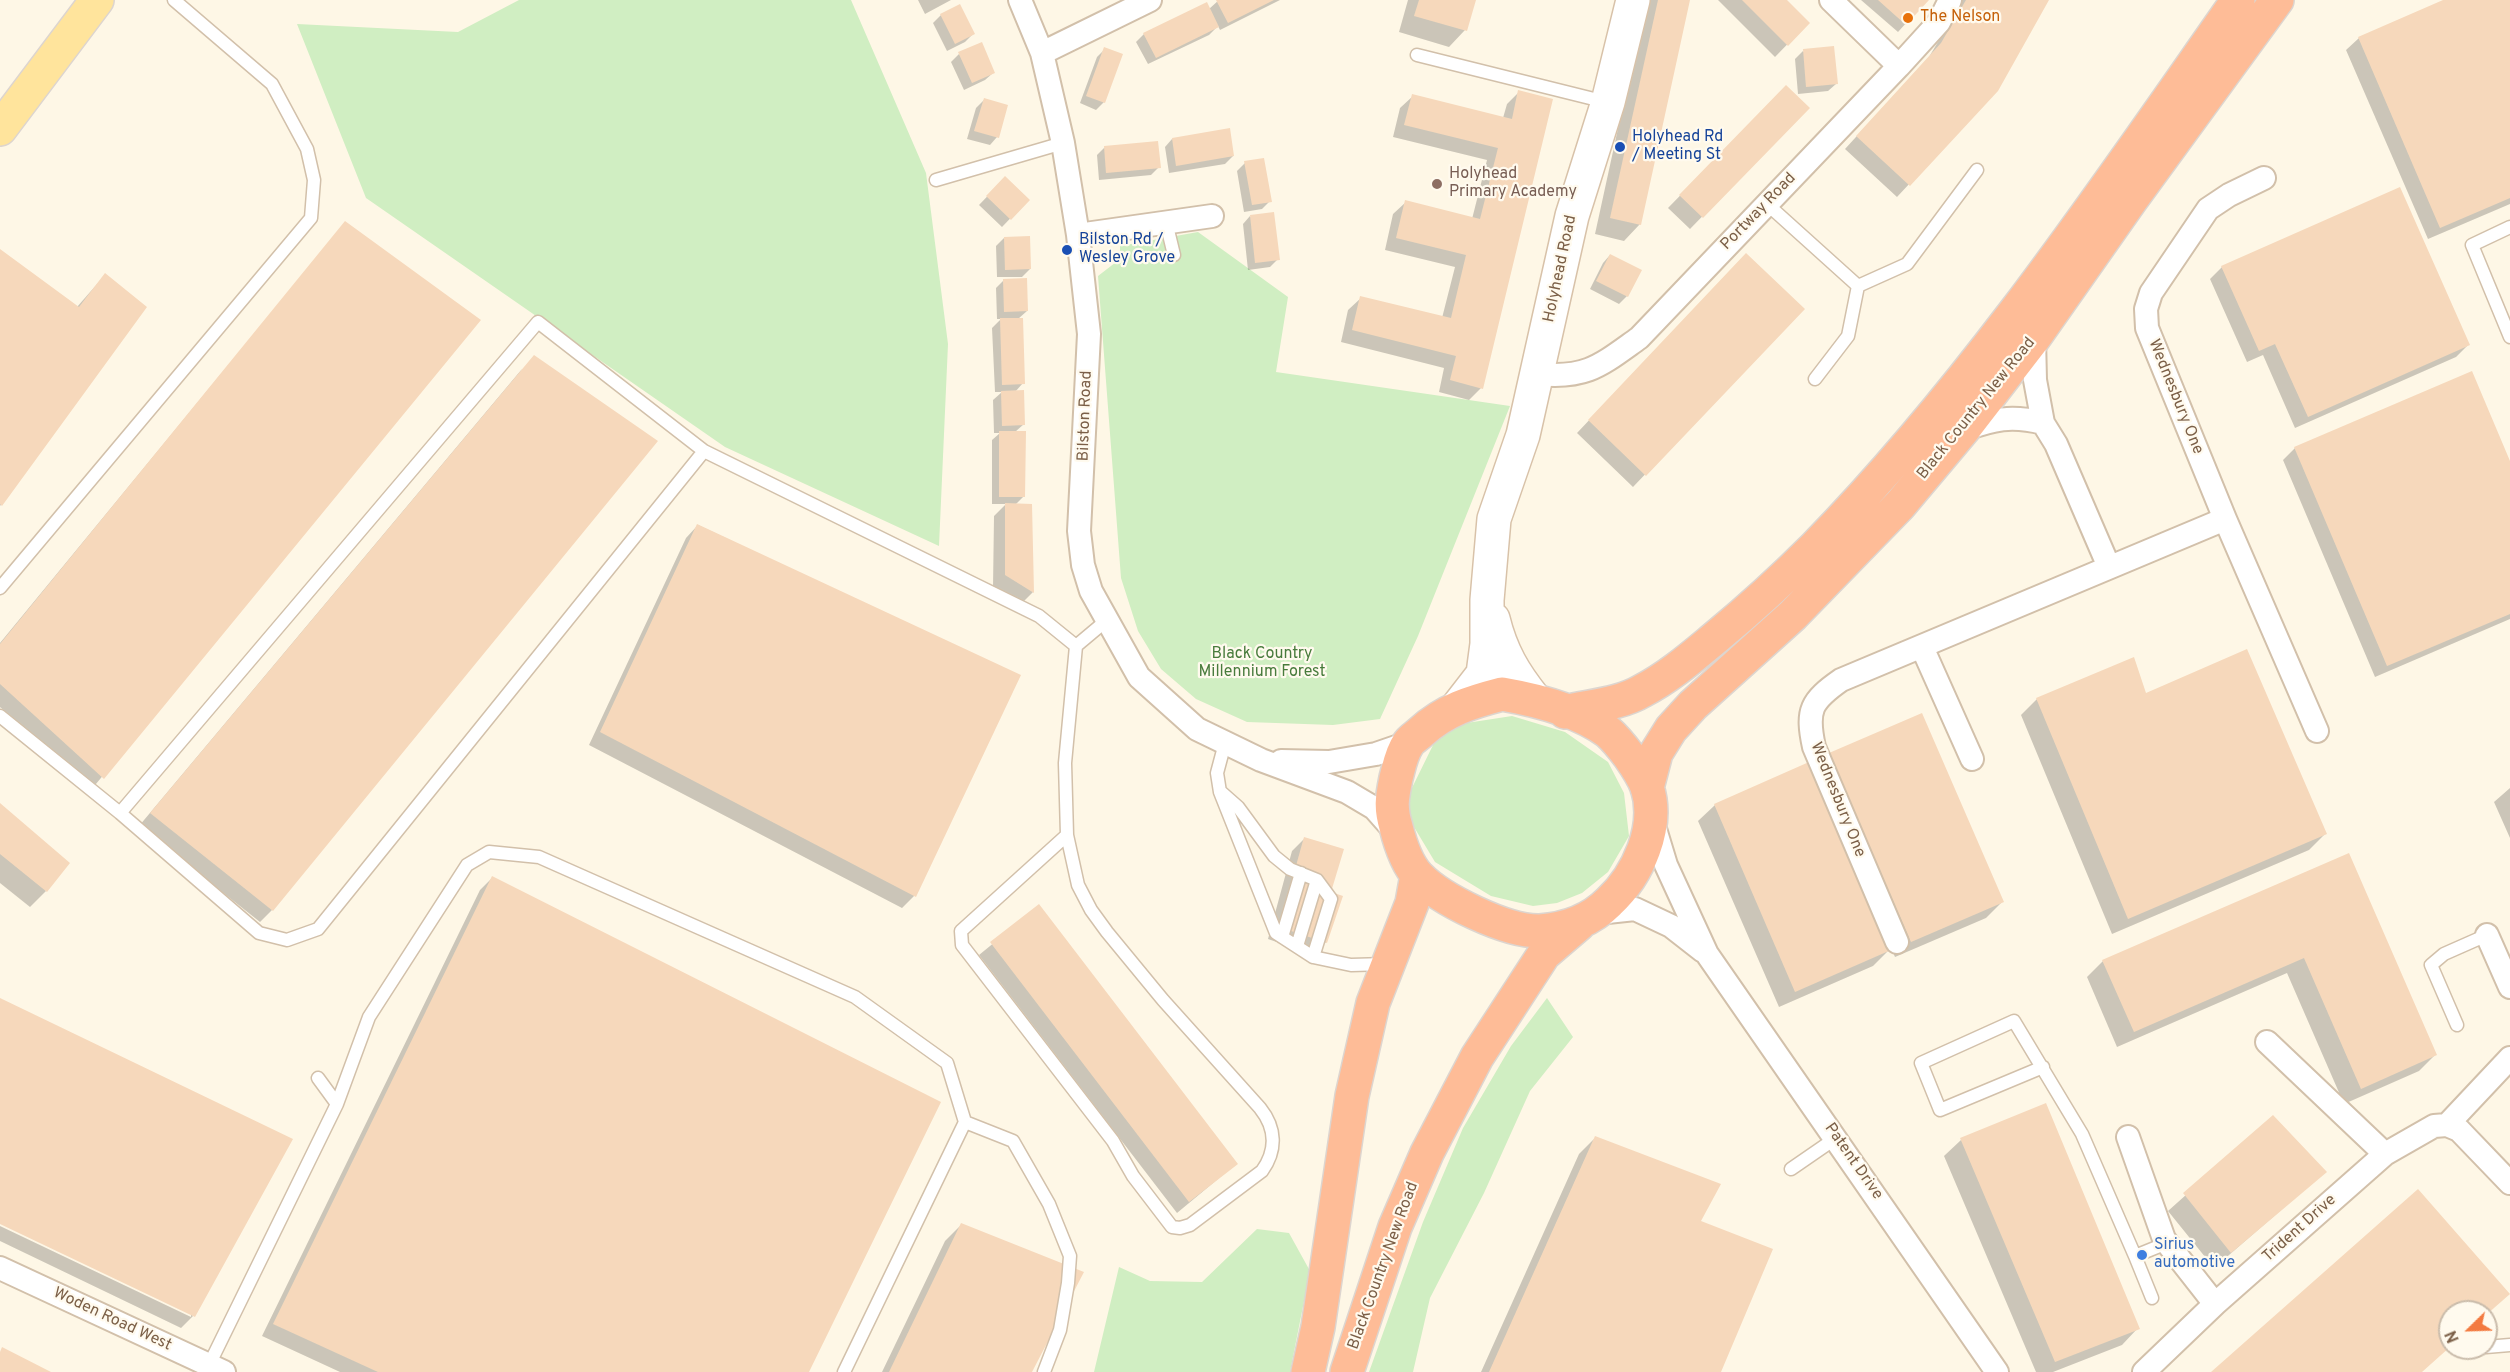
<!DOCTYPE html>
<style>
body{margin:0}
#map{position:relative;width:2510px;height:1372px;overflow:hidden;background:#fef7e6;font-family:Overpass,sans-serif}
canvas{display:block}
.north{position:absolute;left:2438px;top:1300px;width:60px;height:60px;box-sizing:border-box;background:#fffaee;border:2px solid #cabcab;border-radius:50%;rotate:247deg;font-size:16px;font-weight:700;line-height:24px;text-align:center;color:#7b5f47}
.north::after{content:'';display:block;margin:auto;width:21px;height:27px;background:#f37a40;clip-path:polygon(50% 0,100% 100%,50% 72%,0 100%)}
</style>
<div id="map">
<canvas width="2510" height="1372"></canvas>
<div class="north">N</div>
</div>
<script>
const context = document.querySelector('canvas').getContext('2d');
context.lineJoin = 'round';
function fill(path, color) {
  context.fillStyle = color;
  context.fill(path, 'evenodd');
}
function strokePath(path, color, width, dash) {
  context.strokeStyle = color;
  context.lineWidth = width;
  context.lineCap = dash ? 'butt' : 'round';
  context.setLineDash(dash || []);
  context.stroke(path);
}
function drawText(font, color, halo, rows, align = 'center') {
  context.font = font + ' Overpass,sans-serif';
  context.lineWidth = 4.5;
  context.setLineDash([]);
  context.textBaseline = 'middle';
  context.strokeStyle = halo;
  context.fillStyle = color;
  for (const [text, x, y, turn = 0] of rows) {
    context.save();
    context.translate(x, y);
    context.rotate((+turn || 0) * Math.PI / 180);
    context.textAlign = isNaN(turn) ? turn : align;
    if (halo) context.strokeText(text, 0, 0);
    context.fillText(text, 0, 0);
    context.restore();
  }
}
const green = new Path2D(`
 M519 0H851L926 173 948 344 939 546 725 447 366 198 297 24 458 32Z
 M1198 232 1288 297 1276 372 1510 406 1418 636 1380 719 1333 725 1247 722 1196 699 1161 669 1138 631 1121 578 1098 276 1120 259V246Z
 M1512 716 1565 732 1608 762 1624 793 1629 836 1608 872 1582 893 1557 903 1533 906 1491 896 1435 862 1411 822 1408 796 1434 743 1460 724Z
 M1547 998 1573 1037 1530 1091 1484 1193 1430 1298 1413 1372H1369L1423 1222 1463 1128 1511 1046Z
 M1257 1229 1289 1233 1310 1271 1290 1372H1094L1119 1267 1150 1281 1202 1282Z`);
const shadow = new Path2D(`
 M918 0H951L925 14Z
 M1280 0 1220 30 1218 26 1209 35 1148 64 1136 42 1144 34 1209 9 1219 0Z
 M1408 0H1474L1465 30 1449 47 1399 32Z
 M1646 0H1689L1640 224 1624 241 1595 234Z
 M1718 0H1785L1808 23 1775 57Z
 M1861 0H1927L1898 32Z
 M1963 0H2048L1997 90 1897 197 1845 149 1929 57Z
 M2447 0H2510V204L2428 239 2346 50 2359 38Z
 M941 15 973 34 965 42 947 51 933 23Z
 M1105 49 1104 102 1096 110 1080 103 1097 57Z
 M1803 51 1836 84 1828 91 1798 94 1795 59Z
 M959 54 993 73 985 80 964 90 951 62Z
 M1786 87 1807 109 1690 229 1668 208Z
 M1519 92 1481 388 1469 400 1439 392 1444 368 1341 342 1348 310 1361 298 1442 318 1455 267 1385 250 1393 214 1406 202 1472 219 1487 160 1393 137 1400 108 1413 96 1503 118 1507 104Z
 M984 100 997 137 990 145 967 139 976 108Z
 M1172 139 1233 156 1225 164 1169 173 1165 147Z
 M1105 147 1159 167 1151 175 1099 180 1097 155Z
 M1245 163 1270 201 1262 209 1244 212 1237 171Z
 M1005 178 1028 200 1002 227 979 205Z
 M1250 216 1278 259 1270 267 1248 270 1243 224Z
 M345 223 479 320 91 790 0 707V643Z
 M1004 238 1030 269 1022 277H997L996 246Z
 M0 251 77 307 105 275 145 307 0 506Z
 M1610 255 1640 270 1627 296 1619 304 1590 289 1603 263Z
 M1734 267 1803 309 1633 487 1577 433Z
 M2222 267 2468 345 2456 357 2295 428 2263 355 2247 362 2210 279Z
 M1004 280 1027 311 1018 319 1023 383 1015 392 1024 424 1015 432 1024 496 1015 505 1033 592 1021 604 993 587 994 516 1006 504H992V440L1000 433H994L993 400 1002 392H995L992 328 1001 319H997L996 288Z
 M522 369 272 910 260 922 139 826Z
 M2295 448 2510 465V619L2375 677 2283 460Z
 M698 525 1019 676 914 896 902 908 589 745 686 538Z
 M2037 699 2325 834 2309 850 2112 934 2021 715Z
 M1830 754 2002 902 1986 918 1895 957 1891 948 1873 966 1779 1007 1698 821 1715 805 1812 772Z
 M2510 788V838L2494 802Z
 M0 805 46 891 30 907 0 883Z
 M1304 839 1329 893 1326 942 1314 955 1268 939 1292 851Z
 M2348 855 2435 1055 2419 1071 2344 1104 2287 973 2117 1047 2087 977 2103 961Z
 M492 878 807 1372H340L262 1336 480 890Z
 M1039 906 1236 1164 1177 1213 979 955Z
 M0 1000 193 1316 181 1328 0 1241V1226L191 1317V1314L0 1222Z
 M2045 1105 2138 1328 2122 1345 2053 1372H2036L1944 1156 1961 1140Z
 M2273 1117 2325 1172 2214 1268 2168 1211Z
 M1595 1138 1699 1222 1720 1372H1481L1579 1154Z
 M961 1225 1030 1372H882L945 1241Z`);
const building = new Path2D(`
 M1216 0H1274L1228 23Z
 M1419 0H1476L1467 31 1414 16Z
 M1658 0H1690L1641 225 1610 218Z
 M1742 0H1787L1810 23 1788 46Z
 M1878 0H1929L1906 25Z
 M1966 0H2049L1998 91 1910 186 1856 136 1941 43Z
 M2443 0H2510V198L2440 228 2358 37Z
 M1207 2 1219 27 1156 58 1143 33Z
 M960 4 975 34 955 44 940 14Z
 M982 42 995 73 972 83 958 52Z
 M1834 46 1838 84 1806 87 1803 49Z
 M1104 47 1123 54 1105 103 1086 96Z
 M1786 85 1810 108 1703 218 1679 195Z
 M1518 90 1553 99 1483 389 1450 380 1456 356 1352 330 1360 296 1451 318 1466 255 1396 238 1405 200 1480 219 1498 148 1404 125 1412 94 1512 119Z
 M984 98 1008 105 999 138 974 131Z
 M1230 128 1234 156 1176 166 1172 138Z
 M1158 141 1161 168 1106 173 1104 146Z
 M1264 158 1272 202 1252 205 1244 161Z
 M1005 176 1030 200 1011 220 986 196Z
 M2400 187 2470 345 2308 417 2275 344 2259 351 2221 266Z
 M1274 212 1280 260 1255 263 1250 215Z
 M345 221 481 320 104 779 0 684V644Z
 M1030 236 1031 269 1005 270 1004 237Z
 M0 249 79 307 105 273 147 307 2 506 0 504Z
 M1746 253 1805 309 1646 476 1588 420Z
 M1610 254 1642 270 1628 297 1596 281Z
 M1027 278 1028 311 1004 312 1003 279Z
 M1000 318H1023L1025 384 1002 385Z
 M534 355 658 441 273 911 150 813Z
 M2472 371 2510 461V614L2387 666 2294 447Z
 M1024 390 1025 425 1002 426 1001 391Z
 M999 431H1026L1025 497H999Z
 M1005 503 1032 504 1034 593 1005 575Z
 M697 524 1021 675 916 897 600 732Z
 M2247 649 2327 834 2128 919 2036 698 2134 657 2146 693Z
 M1922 713 2004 902 1911 942 1829 753Z
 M1809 762 1891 950 1795 992 1714 804Z
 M0 803 70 863 47 892 0 854Z
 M1304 837 1344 849 1331 892 1343 896 1327 943 1279 927Z
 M2349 853 2437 1055 2361 1089 2304 958 2134 1032 2102 960Z
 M492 876 941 1102 809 1372H378L273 1324Z
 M1039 904 1238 1164 1189 1202 990 942Z
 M0 998 293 1139 195 1317 0 1224Z
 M2046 1103 2140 1329 2055 1362 1960 1138Z
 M2273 1115 2327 1172 2231 1253 2183 1193Z
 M1595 1136 1721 1184 1701 1221 1773 1249 1721 1372H1489Z
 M2418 1189 2510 1294 2486 1315V1312H2450V1347L2422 1372H2211Z
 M961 1223 1084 1272 1032 1372H889Z
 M2 1347 51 1372H0V1352Z`);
const lane = new Path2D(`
 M1417 55 1606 102
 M936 180 1063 143
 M1767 204 1858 286 1848 336 1815 379
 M1166 222 1174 255
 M2510 227 2472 245 2510 337
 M1858 286 1907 264 1977 170
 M0 588 311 218 314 180 307 149 272 84 174 0
 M0 716 120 813 259 933 287 940 318 929 704 451 1039 616 1076 646 1107 620
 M1225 743 1217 773 1220 792 1276 933 1313 957 1351 965 1386 964
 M1221 792 1238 807 1274 856 1290 869 1317 880 1331 899 1313 957
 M120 813 538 322 704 451
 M1067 835 1078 885 1091 910 1107 932 1163 1000 1260 1108C1276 1128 1277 1150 1262 1171L1190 1225 1180 1228 1172 1227 1133 1176 1113 1141 962 945 961 931 1067 835 1065 763 1076 646
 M1282 937 1301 873
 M1297 946 1317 880
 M2457 1025 2431 965 2444 954 2487 935
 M2043 1067 1940 1110 1921 1063 2014 1021 2082 1134 2135 1256 2167 1243
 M337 1104 369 1017 467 865 489 852 539 857 855 997 947 1063 965 1122
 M1791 1169 1836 1138
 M2135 1256 2152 1298
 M2486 1347 2510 1345
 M209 1365 337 1104 318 1078
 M844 1372 965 1122 1013 1141 1049 1204 1070 1256 1068 1283 1060 1330 1044 1372`);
const street = new Path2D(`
 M1020 0 1042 53 1063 143 1078 235 1089 334 1079 531 1083 565 1091 591 1139 677 1197 729 1261 760 1347 792 1374 808 1397 834
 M1831 0 1899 66
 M1042 53 1150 0
 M2264 178 2229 195 2208 209 2151 293 2146 309 2147 328 2225 519 2317 731
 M1078 235 1212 216
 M2034 338 2035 380 2043 423 2056 444 2109 567
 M1538 374C1587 379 1601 365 1639 338L1899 66 1939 22 1950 0
 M1963 430C1994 419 2011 415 2043 423
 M1922 647 1972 759
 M1281 761 1329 762 1376 754 1408 743
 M1652 819 1666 865 1707 954 1997 1372
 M1598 913 1635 909 1671 926 1703 951
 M2487 935 2510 987
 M1897 942 1814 747C1806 710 1811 701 1841 680L2225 519
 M2267 1042 2385 1154
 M2510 1058 2447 1125 2459 1130 2510 1183
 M2128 1137 2164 1239 2215 1304
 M0 1268 224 1372
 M2144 1372 2215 1304 2385 1154 2434 1126 2447 1125`);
const secondary = new Path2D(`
 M1493 619C1501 652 1514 674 1535 700
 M1459 705 1483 674 1487 644V600L1494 519 1523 435 1572 216 1608 102 1633 0`);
const primary = new Path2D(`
 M0 129 97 0`);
const highway = new Path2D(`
 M1502 694C1537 700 1578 710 1608 732 1615 738 1623 748 1629 756 1636 766 1643 776 1647 787 1660 827 1638 875 1609 902 1590 921 1567 929 1540 931 1507 932 1441 900 1418 876 1407 864 1400 843 1396 827 1390 807 1392 798 1396 778 1399 767 1401 754 1408 744 1411 739 1417 736 1421 732 1445 710 1471 702 1502 694Z
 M1565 712C1590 706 1620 704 1642 691 1669 677 1692 657 1715 638 1750 609 1783 579 1815 547 1976 382 2106 188 2238 0
 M1647 788 1656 753 1671 729 1693 705 1793 615 1900 505 1963 430 2034 338 2131 200 2277 0
 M1308 1372 1318 1327 1352 1096 1373 1003 1412 903 1417 875
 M1347 1372 1395 1227 1427 1153 1477 1057 1544 954 1579 924`);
const markers = [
 [1908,18,6,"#e8710a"],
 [1620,147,6,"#1a4fb4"],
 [1437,184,6,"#8d6e63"],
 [1067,250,6,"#1a4fb4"],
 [2142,1255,6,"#3f7fe0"]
];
const foodNames = [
 ["The Nelson",1920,18]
];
const transitNames = [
 ["Holyhead Rd",1632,138],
 ["/ Meeting St",1632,156],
 ["Bilston Rd /",1079,241],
 ["Wesley Grove",1079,259]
];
const educationNames = [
 ["Holyhead",1449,175],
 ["Primary Academy",1449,193]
];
const streetNames = [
 ["Portway Road",1759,212,-46],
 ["Holyhead Road",1561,269,-78],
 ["Wednesbury One",2175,397,68],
 ["Black Country New Road",1977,409,-51],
 ["Bilston Road",1086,416,-88],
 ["Wednesbury One",1837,800,68],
 ["Patent Drive",1853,1162,55],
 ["Trident Drive",2300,1229,-42],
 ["Black Country New Road",1384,1266,-70],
 ["Woden Road West",112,1320,25]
];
const parkNames = [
 ["Black Country",1262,655],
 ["Millennium Forest",1262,673]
];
const shopNames = [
 ["Sirius",2154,1246],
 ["automotive",2154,1264]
];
fill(green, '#d0eec2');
fill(shadow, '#0003');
fill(building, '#f6d8bb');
strokePath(lane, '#d2c0aa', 15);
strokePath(street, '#d2c0aa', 26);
strokePath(secondary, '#d8c2a9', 36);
strokePath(primary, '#ddd5cf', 36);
strokePath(highway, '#ddd5cf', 36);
strokePath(lane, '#fff', 12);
strokePath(street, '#fff', 22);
strokePath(secondary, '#fff', 33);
strokePath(primary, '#ffe49c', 33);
strokePath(highway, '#febc97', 33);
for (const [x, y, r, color] of markers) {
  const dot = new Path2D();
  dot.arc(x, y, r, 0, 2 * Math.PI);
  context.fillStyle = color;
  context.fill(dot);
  strokePath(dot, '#fffaee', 2);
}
drawText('16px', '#c56008', '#fffaee', foodNames, 'left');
drawText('16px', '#164399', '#fffaee', transitNames, 'left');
drawText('16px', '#785e54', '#fffaee', educationNames, 'left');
drawText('16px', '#7b5f47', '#fffaee', streetNames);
drawText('16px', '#487b3c', '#fffaee', parkNames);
drawText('16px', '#366cbe', '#fffaee', shopNames, 'left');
</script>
